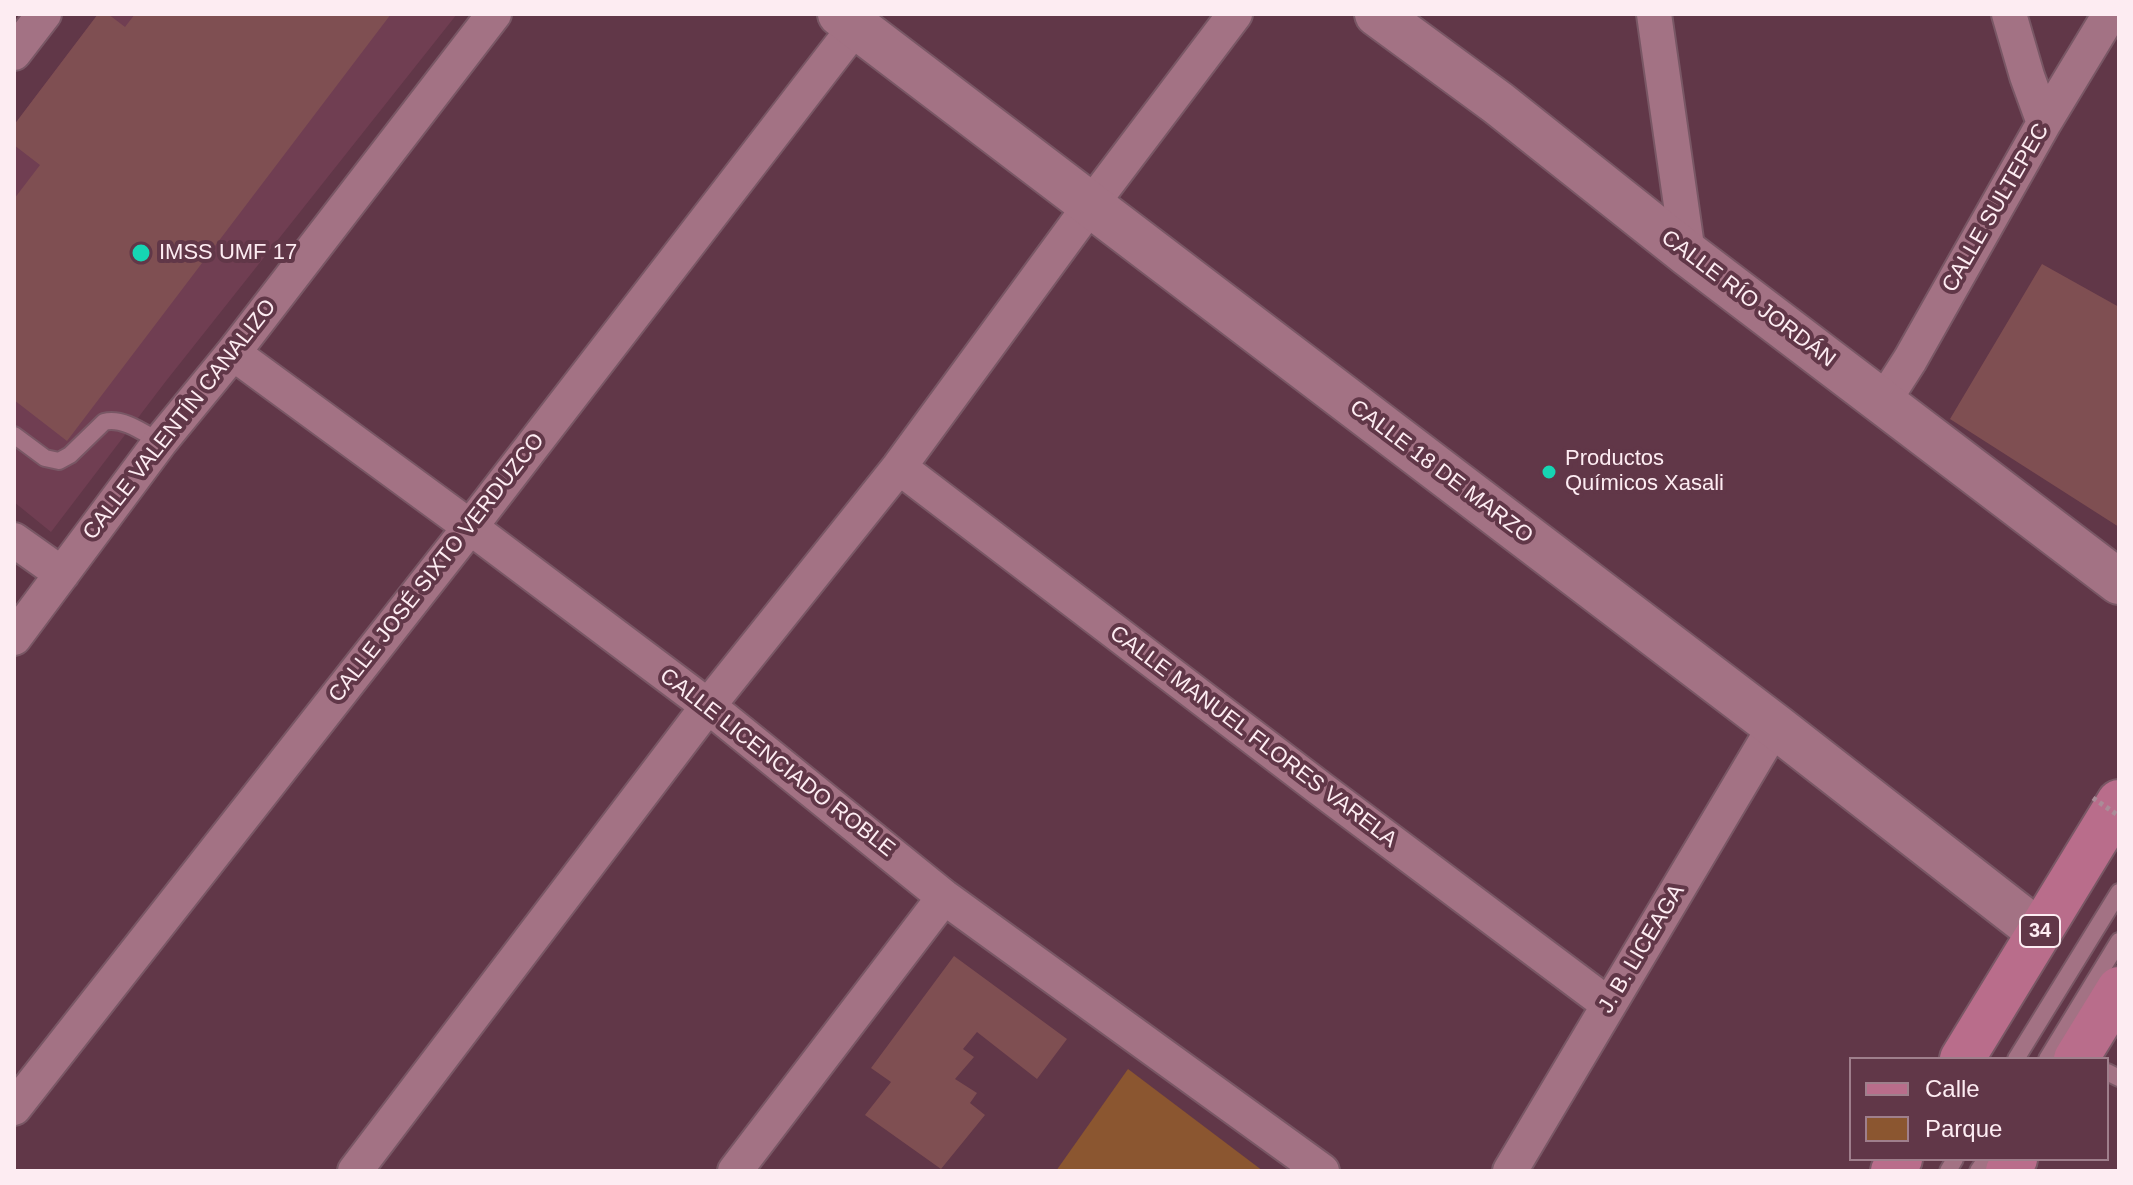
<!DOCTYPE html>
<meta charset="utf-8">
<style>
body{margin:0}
#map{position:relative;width:2133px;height:1185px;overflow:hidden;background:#613748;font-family:Helvetica,sans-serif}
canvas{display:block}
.frame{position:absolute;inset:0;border:16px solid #fdecf2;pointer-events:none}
.legend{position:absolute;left:1849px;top:1057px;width:260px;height:104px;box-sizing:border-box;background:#613748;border:2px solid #9f7f8c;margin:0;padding:10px 14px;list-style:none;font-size:24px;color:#fdecf2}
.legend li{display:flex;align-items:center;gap:16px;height:40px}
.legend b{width:40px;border:2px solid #9f7f8c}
</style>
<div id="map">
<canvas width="2133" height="1185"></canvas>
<div class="frame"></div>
<ul class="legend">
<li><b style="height:10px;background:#b96d8b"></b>Calle</li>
<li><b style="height:22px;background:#8b5630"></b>Parque</li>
</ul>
</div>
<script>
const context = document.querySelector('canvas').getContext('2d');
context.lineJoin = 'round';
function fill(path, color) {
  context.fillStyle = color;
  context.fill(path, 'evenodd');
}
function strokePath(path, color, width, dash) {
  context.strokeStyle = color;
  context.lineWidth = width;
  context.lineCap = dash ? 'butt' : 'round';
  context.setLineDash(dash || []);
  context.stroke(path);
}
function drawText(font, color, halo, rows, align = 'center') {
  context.font = font + ' Helvetica,sans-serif';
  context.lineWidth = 8;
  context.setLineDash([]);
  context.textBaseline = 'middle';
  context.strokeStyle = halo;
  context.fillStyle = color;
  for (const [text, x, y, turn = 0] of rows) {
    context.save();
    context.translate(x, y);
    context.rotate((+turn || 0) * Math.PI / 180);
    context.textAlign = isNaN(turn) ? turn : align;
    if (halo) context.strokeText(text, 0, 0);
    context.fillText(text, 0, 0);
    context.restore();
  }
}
const built = new Path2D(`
 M98 14H457L166 381 51 532 14 502V125Z`);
const green = new Path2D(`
 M1128 1069 1263 1171H1056Z`);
const building = new Path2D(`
 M98 14H108L125 27 135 14H391L67 441 14 400V199L40 165 14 145V125Z
 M2042 264 2119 307V527L1950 419Z
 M954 956 1067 1039 1037 1079 977 1032 963 1049 974 1057 955 1079 977 1093 970 1103 985 1115 941 1169 865 1115 891 1082 871 1068Z`);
const lane = new Path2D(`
 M14 435 45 458 59 461 70 455 104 422C123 417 144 433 160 442
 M2016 1059 2119 892
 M2047 1059 2119 941
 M2107 1072 2119 1078
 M1948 1171 1955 1159
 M1978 1171 1986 1159`);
const street = new Path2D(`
 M1654 14 1688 254
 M2009 14 2027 76 2044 123
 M14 53 44 14
 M233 353 470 527 708 706 944 897 1322 1171
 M1883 402 1910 360 2044 123 2110 14
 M899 467 1321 789 1609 1005
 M14 540 62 574
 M14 638 160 442 233 353 494 14
 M14 1108 470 527 856 26
 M355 1171 708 706 899 467 1090 206 1235 14
 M735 1171 944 897
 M1510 1171 1775 726`);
const secondary = new Path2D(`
 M840 14 1775 726 2039 932
 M1377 14 1498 103 1688 254 2119 582`);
const primary = new Path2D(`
 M1962 1059 2119 802
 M2076 1059 2119 989
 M1893 1171 1900 1159
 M2008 1171 2015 1159`);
const pathBridge = new Path2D(`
 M2093 798 2119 816`);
const markers = [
 [141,253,10,"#16d5b3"],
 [1549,472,8,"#16d5b3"]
];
const shields = [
 [2040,931,40]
];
const shieldNames = [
 ["34",2040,931]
];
const streetNames = [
 ["CALLE SULTEPEC",1996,208,-60],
 ["CALLE RÍO JORDÁN",1748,299,37],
 ["CALLE VALENTÍN CANALIZO",180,420,-52],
 ["CALLE 18 DE MARZO",1441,472,37],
 ["CALLE JOSÉ SIXTO VERDUZCO",437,568,-52],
 ["CALLE MANUEL FLORES VARELA",1253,737,37],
 ["CALLE LICENCIADO ROBLE",777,763,38],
 ["J. B. LICEAGA",1642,949,-59]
];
const poiNames = [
 ["IMSS UMF 17",159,253],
 ["Productos",1565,459],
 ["Químicos Xasali",1565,484]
];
fill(built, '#703e52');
fill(green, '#8b5630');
fill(building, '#7f4f52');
strokePath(lane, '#795765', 20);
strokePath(street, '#795765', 38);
strokePath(secondary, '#795765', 48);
strokePath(primary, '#795765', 48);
strokePath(lane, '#a37284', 16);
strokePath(street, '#a37284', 34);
strokePath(secondary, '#a37284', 44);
strokePath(primary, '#b96d8b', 44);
strokePath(pathBridge, '#aa8c98', 5, [4, 4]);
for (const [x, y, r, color] of markers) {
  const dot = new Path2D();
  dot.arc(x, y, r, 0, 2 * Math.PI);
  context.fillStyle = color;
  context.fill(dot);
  strokePath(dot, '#613748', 3);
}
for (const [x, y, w] of shields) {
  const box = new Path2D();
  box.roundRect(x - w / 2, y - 16, w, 32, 6);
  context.fillStyle = '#613748';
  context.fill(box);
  strokePath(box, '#fdecf2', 2);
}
drawText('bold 20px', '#fdecf2', null, shieldNames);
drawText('22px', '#fdecf2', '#613748', streetNames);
drawText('22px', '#fdecf2', '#613748', poiNames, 'left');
</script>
